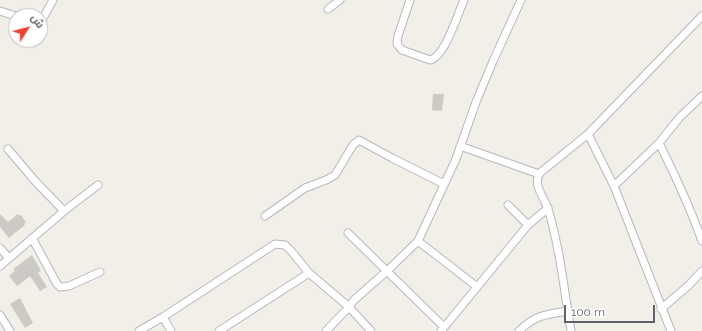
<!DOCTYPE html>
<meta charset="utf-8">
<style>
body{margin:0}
#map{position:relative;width:702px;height:331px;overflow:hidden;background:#f1efe8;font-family:Raleway,Cairo,sans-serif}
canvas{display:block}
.north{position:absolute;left:8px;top:8px;width:40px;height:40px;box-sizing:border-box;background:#fff;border:1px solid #bfc1c3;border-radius:50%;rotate:54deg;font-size:11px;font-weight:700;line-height:16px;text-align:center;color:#5f6368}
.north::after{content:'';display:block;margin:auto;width:14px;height:18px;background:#ea4335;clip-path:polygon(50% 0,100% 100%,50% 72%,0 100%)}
.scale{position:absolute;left:564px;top:305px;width:91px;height:18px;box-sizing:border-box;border:2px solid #5f6368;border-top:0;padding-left:5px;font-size:12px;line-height:14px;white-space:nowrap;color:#5f6368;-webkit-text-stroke:3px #fff;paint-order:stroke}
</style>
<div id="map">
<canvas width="702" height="331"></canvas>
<div class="north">ش</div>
<div class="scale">100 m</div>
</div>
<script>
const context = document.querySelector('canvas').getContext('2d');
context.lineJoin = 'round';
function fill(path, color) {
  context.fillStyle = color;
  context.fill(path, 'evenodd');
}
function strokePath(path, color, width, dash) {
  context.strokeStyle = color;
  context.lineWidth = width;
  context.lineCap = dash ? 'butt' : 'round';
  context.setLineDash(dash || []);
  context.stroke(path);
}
const building = new Path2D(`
 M433 94H444L442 111 432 110Z
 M0 214 8 222 18 214 20 216 21 215 26 222 24 224 25 225 9 238 0 227Z
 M32 255 41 271 38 273 47 287 40 291 30 276 17 286 9 276 15 271 13 269Z
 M20 298 33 323 25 328 10 304Z`);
const minor = new Path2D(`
 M410 0 398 36 397 44 402 50 430 60C445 57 458 13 464 0
 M328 9 340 0
 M0 11 16 16
 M40 20 43 18 53 0
 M588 134 614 186 659 143 679 118 702 96
 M659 143C675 175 690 207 702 241
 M460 146 539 174
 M8 149 35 181 64 211
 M614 186 671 331
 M508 205 528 225
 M265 216 305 188 326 180 335 175 353 145 359 140 392 158 444 184
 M348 233 444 327
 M32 238 57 284 60 287 69 286 100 272
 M418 241 476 286
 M0 248 9 258
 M0 266 64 211 98 185
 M661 309 689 285 702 271
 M0 315 10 331
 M163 317 171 331
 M139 331 163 317 275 244 285 245 292 252 309 273 349 307 371 331
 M219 331 309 273
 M326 331 349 307 354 300 387 271 418 241 456 159 476 102 494 59 521 0
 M441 331 528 225 548 208
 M519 331C535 315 547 314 568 311
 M571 331C564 290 560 248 548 209 544 197 531 183 541 172L588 134 702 16`);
fill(building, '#cccac5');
strokePath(minor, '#b5b8bc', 9);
strokePath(minor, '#fff', 7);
</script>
